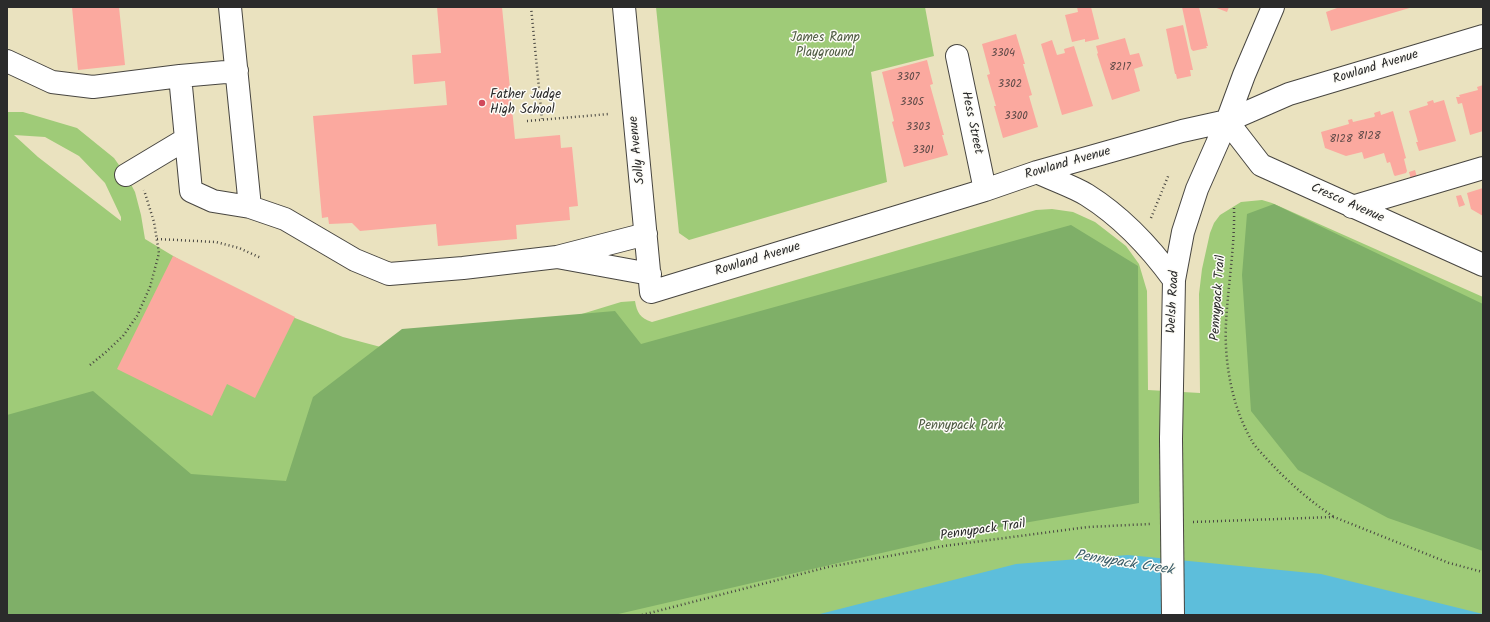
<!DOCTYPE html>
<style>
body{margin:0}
#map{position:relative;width:1490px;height:622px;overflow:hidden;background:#eae2bf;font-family:Kalam,sans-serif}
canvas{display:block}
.frame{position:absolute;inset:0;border:8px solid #2b2b2b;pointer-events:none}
</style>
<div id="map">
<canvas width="1490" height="622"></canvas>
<div class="frame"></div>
</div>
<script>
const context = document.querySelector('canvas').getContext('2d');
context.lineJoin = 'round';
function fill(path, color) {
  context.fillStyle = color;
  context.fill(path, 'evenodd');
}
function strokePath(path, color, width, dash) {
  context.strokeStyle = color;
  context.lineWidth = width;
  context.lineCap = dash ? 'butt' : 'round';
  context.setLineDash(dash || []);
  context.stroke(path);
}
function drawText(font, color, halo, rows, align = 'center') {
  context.font = font + ' Kalam,sans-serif';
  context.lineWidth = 3;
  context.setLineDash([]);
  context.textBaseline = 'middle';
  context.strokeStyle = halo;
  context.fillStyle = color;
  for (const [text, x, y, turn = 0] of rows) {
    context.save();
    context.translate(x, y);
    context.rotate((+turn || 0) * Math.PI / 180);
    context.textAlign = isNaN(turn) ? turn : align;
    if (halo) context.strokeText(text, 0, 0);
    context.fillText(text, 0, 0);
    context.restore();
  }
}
const green = new Path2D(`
 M656 7H925L934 56 871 72 887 182 689 240 679 233Z
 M7 112H23L77 128 114 158 126 175 135 192 141 215 145 239 203 274 295 318 343 337 392 350 441 357 621 302 635 301C637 313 640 318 652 322L1036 210 1052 209 1073 212 1095 222 1126 246 1139 264 1147 291 1148 390 1200 393 1199 294 1202 269 1210 233 1214 223 1220 215 1241 202 1262 200 1272 203 1483 297V615H7ZM14 135 45 137 79 156 105 183 121 217V221L38 157Z`);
const forest = new Path2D(`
 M1274 204 1483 304V551L1388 518 1298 470 1251 411 1242 275 1247 214Z
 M1071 225 1138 266 1139 503 972 532 614 615H7V415L93 391 191 474 286 481 313 397 402 329 615 311 641 344Z`);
const water = new Path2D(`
 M1128 555 1321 574 1483 614V615H816L1016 564Z`);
const building = new Path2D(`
 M72 7H119L125 65 78 70Z
 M437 7H502L515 139 560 135 561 148 572 147 578 206 569 207 570 220 516 225 517 239 438 246 436 224 360 231 352 223 329 224 328 217 322 218 313 116 447 105 445 81 414 84 412 55 441 53Z
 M1077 7H1091L1099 39 1085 42V39L1072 42 1065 15 1078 12Z
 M1182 7H1199L1208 46H1206L1207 48 1193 51 1191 49Z
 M1214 7H1229L1227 12Z
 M1337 7H1413L1331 31 1326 12 1337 8Z
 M1183 25 1193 70H1190L1191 76 1177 79 1176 74H1175L1166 29Z
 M1016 34 1025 64H1023L1032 95 1029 96 1038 127 1003 138 994 106H996L987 75 990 74 982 44Z
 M1125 38 1130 55 1139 53 1143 66 1134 69 1140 91 1112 100 1097 54 1098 53 1096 46Z
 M1052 40 1057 55 1065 53 1064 49 1074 46 1093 106 1062 115 1041 44Z
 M927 60 933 84 930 85 944 135H942L948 155 904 167 892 122 894 121 882 72Z
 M1483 85V131L1470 135 1462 103 1458 104 1456 97H1460L1459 95 1478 90 1477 87Z
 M1433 100 1434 103 1444 100 1456 141 1419 151 1416 142H1418L1409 111 1428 105 1427 102Z
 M1380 111 1381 115 1393 111 1406 158 1404 159 1407 171 1406 173 1395 176 1394 175 1390 162 1387 163 1384 153 1364 159 1362 152 1346 156 1325 148 1321 132 1349 124 1348 120 1352 119 1353 122 1374 117 1375 116 1374 113Z
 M1415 170 1418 181 1412 183 1409 172Z
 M1483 188V216L1471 209 1467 193Z
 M1461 195 1465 205 1459 207 1456 196Z
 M173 256 295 317 255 398 227 384 212 416 117 369Z`);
const path = new Path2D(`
 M531 7 542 119
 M527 121 609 114
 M1234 208C1235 246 1228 285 1226 323 1224 362 1232 407 1252 441 1255 447 1261 452 1265 457 1286 480 1308 500 1334 517
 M1151 218 1169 174
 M157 239 216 242 239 248 261 258
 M90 365 106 352 123 336 137 316 150 287 159 253 154 222 144 190
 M1193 522 1334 517 1449 563 1483 572
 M642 615 828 567 944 546 1088 527 1150 524`);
const minor = new Path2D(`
 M230 7 250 207
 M624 7 651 292 985 190 1037 172 1182 131 1227 121 1289 94 1483 36
 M957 56 985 190
 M7 61 52 82 93 87 180 76 191 191 213 201 250 207 285 219 355 260 389 274 463 268 557 257
 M180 76 237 71
 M1227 121 1261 165 1483 265
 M1037 172C1053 180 1072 186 1087 195 1122 217 1150 247 1174 280
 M126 175 186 139
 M1352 207 1483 168
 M646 234 557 257 650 274
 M1171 439 1174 280 1183 232 1197 189 1227 121 1244 75 1273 7`);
const minorBridge = new Path2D(`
 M1171 439 1173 615`);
const markers = [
 [482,103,4,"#d1495b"]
];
const numberNames = [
 ["3304",1003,54],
 ["8217",1120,68],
 ["3307",908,78],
 ["3302",1010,85],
 ["3305",912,103],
 ["3300",1016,117],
 ["3303",918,128],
 ["8128",1369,137],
 ["8128",1341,140],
 ["3301",923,151]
];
const parkNames = [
 ["James Ramp",825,39],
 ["Playground",825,54],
 ["Pennypack Park",961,427]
];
const streetNames = [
 ["Rowland Avenue",1376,68,-17],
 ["Hess Street",971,123,78],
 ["Solly Avenue",638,150,-96],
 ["Rowland Avenue",1068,164,-16],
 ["Cresco Avenue",1347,204,24],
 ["Rowland Avenue",758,260,-17],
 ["Pennypack Trail",1219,298,-86],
 ["Welsh Road",1174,302,-87],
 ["Pennypack Trail",983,531,-8]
];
const poiNames = [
 ["Father Judge",490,96],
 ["High School",490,111]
];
const waterNames = [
 ["Pennypack Creek",1124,564,9]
];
fill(green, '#9fcb78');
fill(forest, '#7faf68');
fill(water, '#5dbedb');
fill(building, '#fba99f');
strokePath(minor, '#484641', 24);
strokePath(path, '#484641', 2.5, [1, 3]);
strokePath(minor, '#fff', 22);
strokePath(minorBridge, '#484641', 24, []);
strokePath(minorBridge, '#fff', 22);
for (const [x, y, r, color] of markers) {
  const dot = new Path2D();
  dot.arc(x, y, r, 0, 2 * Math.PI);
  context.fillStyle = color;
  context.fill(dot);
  strokePath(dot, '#fdfcf7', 1.5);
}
drawText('11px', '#5f4a48', null, numberNames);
drawText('13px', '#4e5b42', '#fdfcf7', parkNames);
drawText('13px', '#2b2b2b', '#fdfcf7', streetNames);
drawText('13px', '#2b2b2b', '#fdfcf7', poiNames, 'left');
drawText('italic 14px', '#3c5e69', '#fdfcf7', waterNames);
</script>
